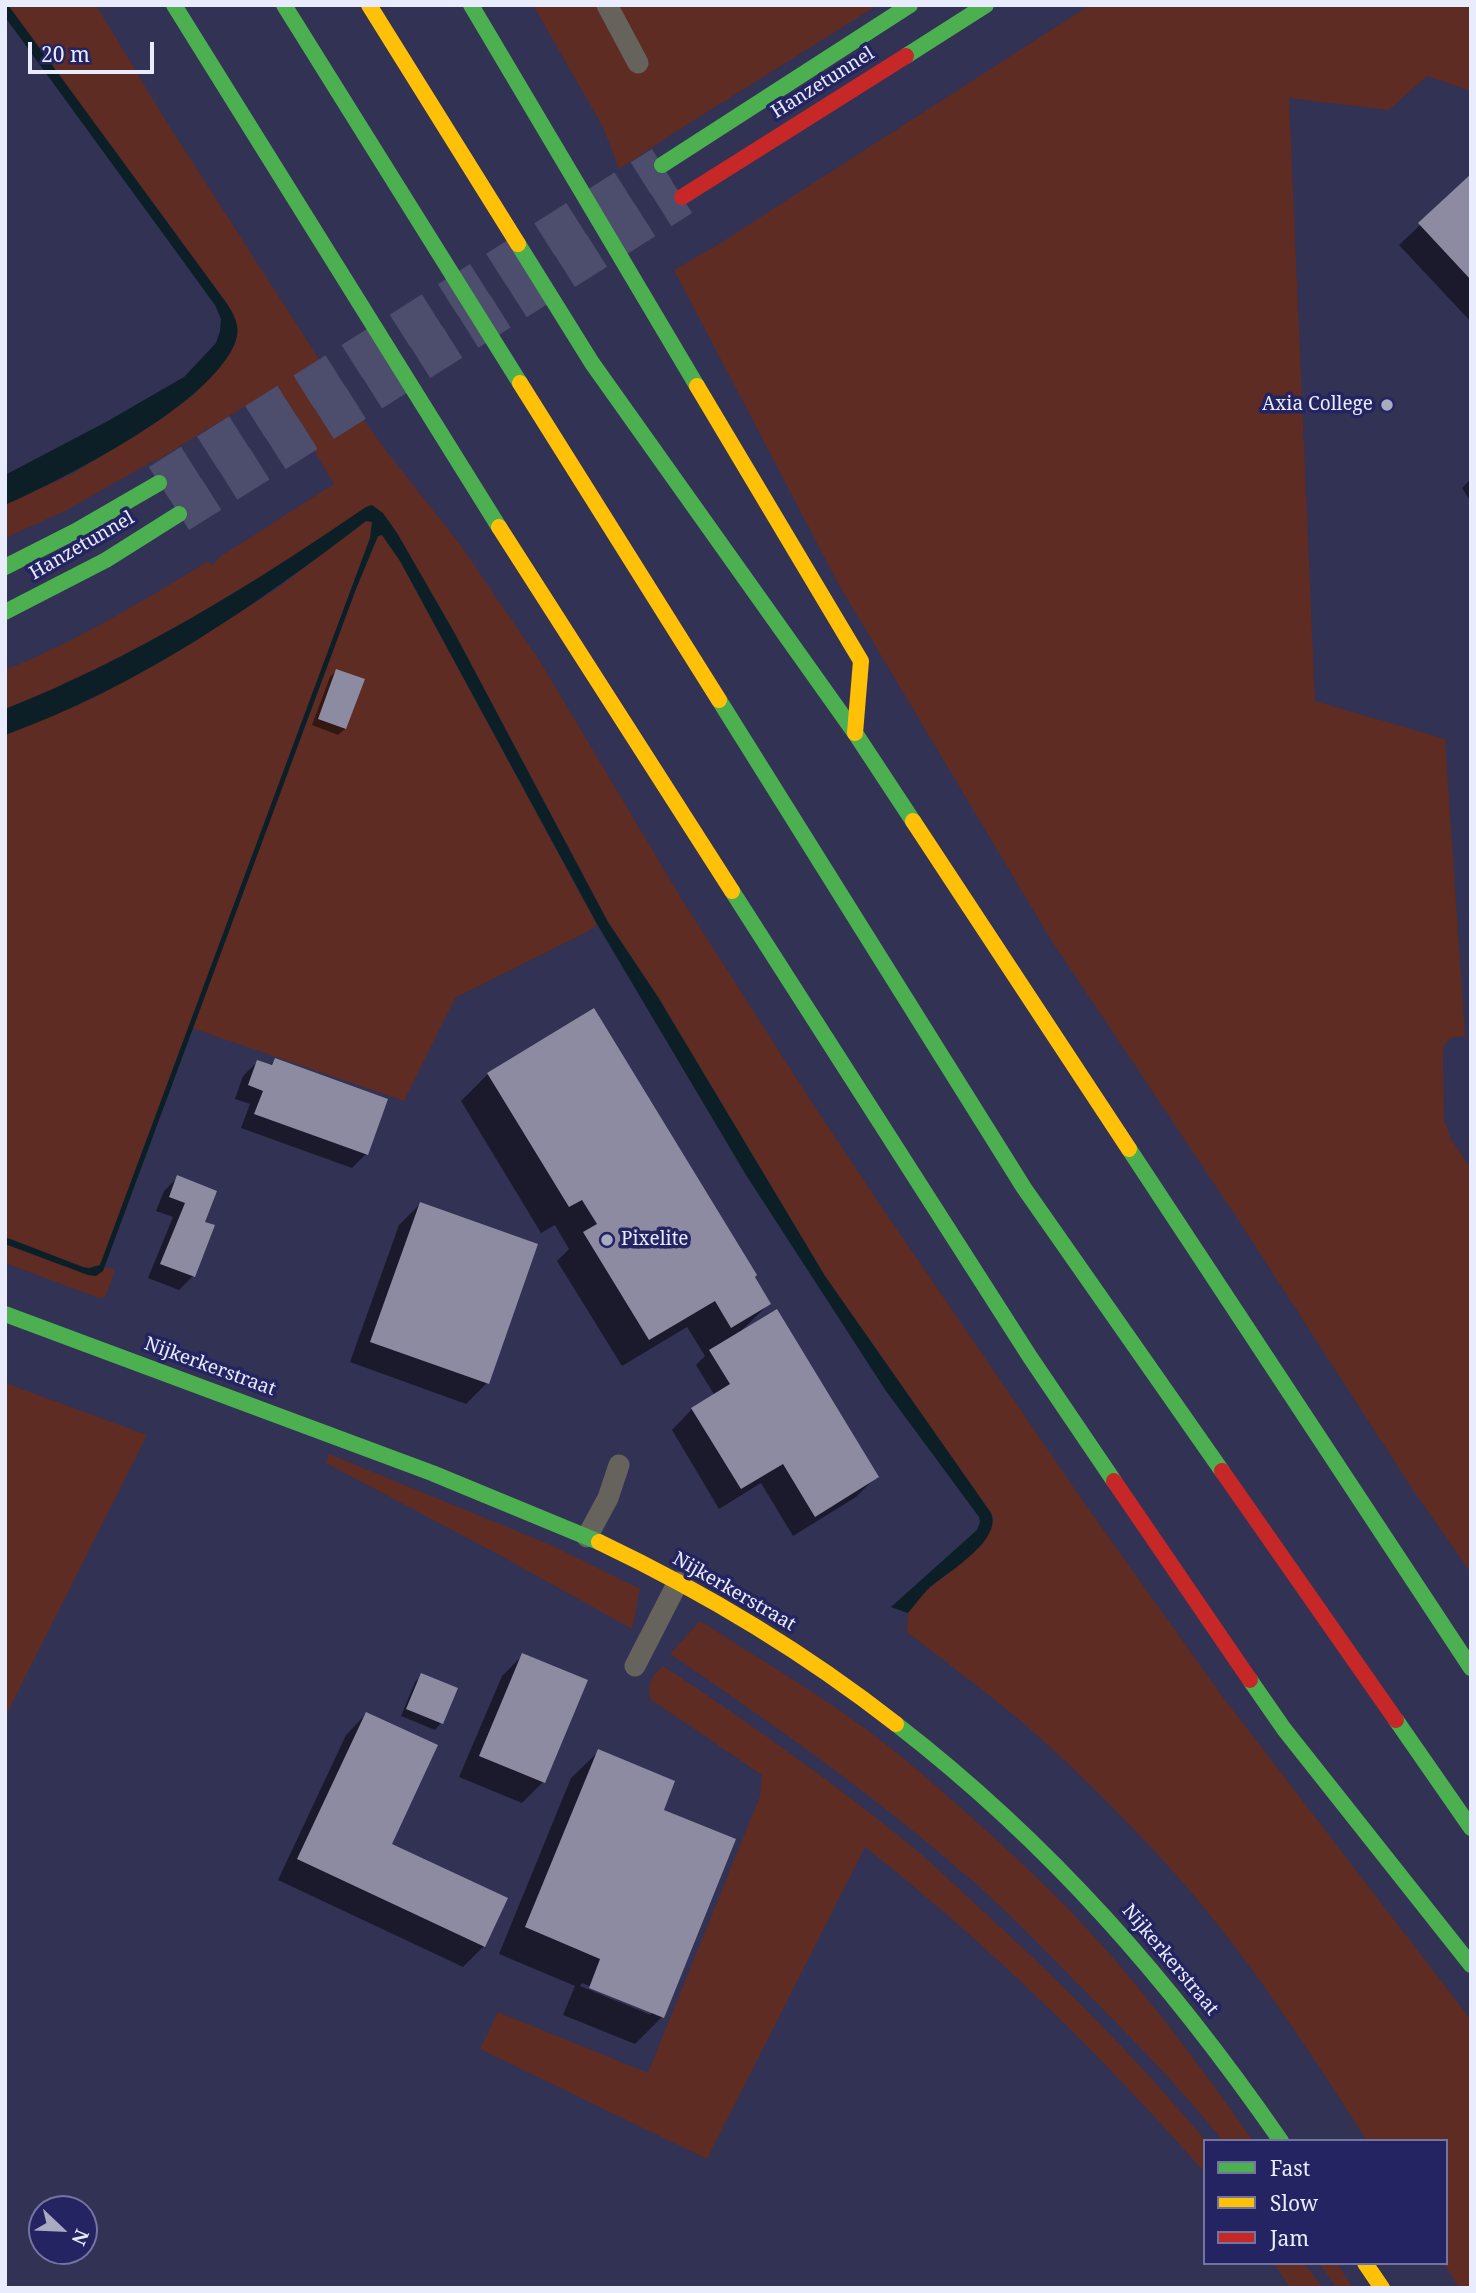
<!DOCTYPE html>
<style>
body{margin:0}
#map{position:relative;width:1476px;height:2293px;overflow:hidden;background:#323254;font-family:"Noto Serif",serif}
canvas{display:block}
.frame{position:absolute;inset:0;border:7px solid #e9ecfc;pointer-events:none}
.legend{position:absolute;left:1203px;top:2139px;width:245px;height:126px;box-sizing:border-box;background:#242462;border:2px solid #7374a0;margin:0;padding:9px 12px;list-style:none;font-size:21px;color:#e9ecfc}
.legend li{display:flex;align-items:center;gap:14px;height:35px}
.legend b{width:35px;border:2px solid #7374a0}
.north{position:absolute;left:28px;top:2195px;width:70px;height:70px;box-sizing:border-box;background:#242462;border:2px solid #7374a0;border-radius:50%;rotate:113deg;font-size:19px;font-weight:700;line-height:28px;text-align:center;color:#e9ecfc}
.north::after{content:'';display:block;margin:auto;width:24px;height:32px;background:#a9abc1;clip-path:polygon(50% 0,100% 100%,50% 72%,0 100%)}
.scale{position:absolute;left:28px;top:42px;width:126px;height:32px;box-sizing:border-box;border:4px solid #e9ecfc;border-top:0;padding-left:9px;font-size:21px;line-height:24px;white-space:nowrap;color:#e9ecfc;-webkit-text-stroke:5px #242462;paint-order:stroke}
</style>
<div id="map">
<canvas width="1476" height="2293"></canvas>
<div class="frame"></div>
<ul class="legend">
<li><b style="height:9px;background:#4caf50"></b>Fast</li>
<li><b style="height:9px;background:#ffc107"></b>Slow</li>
<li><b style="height:9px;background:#c62828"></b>Jam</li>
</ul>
<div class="north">N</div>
<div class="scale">20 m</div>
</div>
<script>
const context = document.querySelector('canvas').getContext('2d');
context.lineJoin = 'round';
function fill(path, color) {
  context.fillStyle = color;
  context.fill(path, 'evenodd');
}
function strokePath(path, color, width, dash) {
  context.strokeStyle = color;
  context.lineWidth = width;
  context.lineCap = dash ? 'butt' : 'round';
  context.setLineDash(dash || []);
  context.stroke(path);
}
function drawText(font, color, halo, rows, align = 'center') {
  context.font = font + ' "Noto Serif",serif';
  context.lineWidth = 7;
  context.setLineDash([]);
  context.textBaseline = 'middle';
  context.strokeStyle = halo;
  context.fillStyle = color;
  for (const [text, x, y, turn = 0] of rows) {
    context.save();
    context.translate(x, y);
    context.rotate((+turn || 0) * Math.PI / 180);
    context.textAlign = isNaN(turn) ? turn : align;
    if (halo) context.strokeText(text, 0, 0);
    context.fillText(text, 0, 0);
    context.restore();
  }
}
const green = new Path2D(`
 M8 5H96L166 121 319 359 387 452 459 543 539 660 681 898 807 1095 889 1218 1085 1504 1222 1696 1471 2020V2288H1459L1444 2263H1446V2141H1367C1301 2037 1232 1932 1146 1842 1105 1799 1062 1756 1016 1717 981 1688 943 1660 907 1632L908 1613 926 1591 983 1544 994 1518 991 1513 825 1276 658 997 608 922 454 632 397 533 366 507C252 585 134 658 5 709V670C77 641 142 602 208 561L211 565 218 560V558L334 484 276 387 156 461 155 460 65 511 5 538V505L72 474 157 422 196 393 231 352 236 342V322L225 301Z
 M533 5H597L601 12 614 5H878L677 131 619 169 603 127Z
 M1090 5H1471V91L1427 76 1389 110 1289 98 1315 701 1445 739 1465 1036 1450 1038 1444 1046 1443 1054 1444 1120 1451 1139 1471 1169V1573L1413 1490 1237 1218 1053 943 839 585 674 270 714 247Z
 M366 521 372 522 373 526 370 538 100 1265 89 1268 83 1267 5 1237V735L91 699 159 663 275 590Z
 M382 535 400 561 597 925 587 932 455 998 404 1101 192 1028 356 589 378 536Z
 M5 1244 88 1275 103 1271 105 1267 115 1270 105 1297 99 1298 5 1263Z
 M5 1383 147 1435 5 1717Z
 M329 1454 551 1545 640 1589 632 1629 503 1557 326 1463Z
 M700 1621C752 1654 806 1686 856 1722 897 1751 934 1784 971 1817 1016 1857 1060 1898 1100 1943 1156 2006 1205 2072 1253 2141H1223C1176 2083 1124 2030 1071 1977 1038 1943 1004 1908 968 1877 875 1796 773 1724 670 1654Z
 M663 1666C750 1723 834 1783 915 1849 939 1869 962 1892 985 1913 1064 1985 1138 2060 1206 2141H1205V2173C1102 2055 988 1944 865 1847L707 2159 480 2049 498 2012 648 2073 760 1796 762 1775 650 1699C648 1683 651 1676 663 1666Z
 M1273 2263H1304L1323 2288H1291Z
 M1319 2263H1337L1353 2288H1337Z`);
const water = new Path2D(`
 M5 5H8L225 301C233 312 241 326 236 340 215 403 65 478 5 505V475L106 422 184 377 216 343 220 331 221 319 215 305 5 17Z
 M372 505 383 513 397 533 454 632 608 922 658 997 825 1276 991 1513C1003 1540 947 1573 929 1588 921 1596 915 1605 908 1613L891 1607 977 1530 980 1522 979 1517 886 1391 746 1175 597 924 400 561 382 535 378 536 356 589 103 1271 96 1276 88 1275 5 1244V1237L83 1267 89 1268 100 1265 370 538 372 522 366 521C255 606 138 687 5 735V709C134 658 252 585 366 507Z`);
const shadow = new Path2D(`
 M1471 177V322L1399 245Z
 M1471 479V502L1462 488Z
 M336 671 345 729 338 735 312 725 330 677Z
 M593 1010 769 1304 742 1330 877 1476 856 1497 793 1536 761 1483 719 1509 672 1430 692 1409 715 1396 696 1365 705 1356 687 1327 622 1366 557 1261 569 1249 555 1225 541 1233 461 1101 488 1074Z
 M275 1060 366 1154 352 1168 241 1128 250 1104 235 1099 243 1076 257 1062 269 1066Z
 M178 1177 203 1223 193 1276 179 1290 148 1278 173 1217 156 1211 164 1191Z
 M420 1204 487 1383 466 1404 350 1362 399 1225Z
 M522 1656 543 1782 522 1803 459 1777 502 1676Z
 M422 1675 441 1723 435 1730 401 1716 415 1682Z
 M366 1714 390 1845 484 1946 463 1967 278 1880 346 1735Z
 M598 1752 662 1811V2017L635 2044 563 2015 575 1986 499 1954 571 1778ZM582 1983 651 2011V2015L580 1986Z`);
const building = new Path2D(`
 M1471 174V280L1418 223Z
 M336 669 365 679 346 729 318 719Z
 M594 1008 757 1275 755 1277 771 1304 731 1328 715 1301 649 1340 583 1232 597 1224 582 1200 569 1207 487 1073Z
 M275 1058 388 1099 368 1155 254 1114 263 1091 248 1085 257 1060 272 1065Z
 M177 1175 217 1191 205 1222 215 1225 195 1277 160 1264 185 1203 169 1197Z
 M420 1202 538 1244 489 1384 370 1342Z
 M777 1309 879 1477 815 1517 783 1464 741 1489 691 1408 730 1384 709 1350Z
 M522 1653 588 1680 545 1783 479 1756Z
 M421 1673 458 1688 443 1724 406 1709Z
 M366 1712 438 1745 392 1844 508 1898 485 1947 297 1859Z
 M598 1749 675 1781 664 1810 736 1839 664 2018 589 1988 600 1959 525 1927Z`);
const secondaryTunnel = new Path2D(`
 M159 483 662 165
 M179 514 682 197`);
const lane = new Path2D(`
 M607 5 638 63
 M587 1537 608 1498 619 1465
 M635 1666 678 1582`);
const fast = new Path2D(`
 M174 5 499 527
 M284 5 520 383
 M471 5 697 386
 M906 56 986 5
 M662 165 910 5
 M518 244 592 363 855 733 913 821
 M5 567 76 531 159 483
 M5 612 106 560 179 514
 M719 700 1024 1188 1222 1471
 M732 891 1030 1357 1114 1481
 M1129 1149 1471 1668
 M5 1314 432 1473 599 1542
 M1250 1680 1284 1729 1471 1965
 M1396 1720 1471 1828
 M896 1724C1051 1844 1170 1981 1281 2141`);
const slow = new Path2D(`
 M369 5 518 244
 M520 383 719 700
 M697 386 861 661 855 733
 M499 527 732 891
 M913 821 1129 1149
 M599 1542C704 1592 804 1652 896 1724
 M1365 2263 1382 2288`);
const jam = new Path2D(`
 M682 197 906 56
 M1222 1471 1396 1720
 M1114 1481 1250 1680`);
const markers = [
 [1387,405,7,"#a9abc1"],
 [607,1240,7,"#a9abc1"]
];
const streetNames = [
 ["Hanzetunnel",823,83,-32],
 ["Hanzetunnel",82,546,-30],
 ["Nijkerkerstraat",210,1367,20],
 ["Nijkerkerstraat",734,1592,30],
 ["Nijkerkerstraat",1170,1960,50]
];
const poiNames = [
 ["Axia College",1373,405],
 ["Pixelite",621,1240,"left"]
];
fill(green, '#5e2c22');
fill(water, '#0c1f26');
fill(shadow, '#0007');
fill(building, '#8d8ba2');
strokePath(secondaryTunnel, '#4d4e6d', 38, [38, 19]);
strokePath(lane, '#66635d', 21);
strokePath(fast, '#4caf50', 16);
strokePath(slow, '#ffc107', 16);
strokePath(jam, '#c62828', 16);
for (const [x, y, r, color] of markers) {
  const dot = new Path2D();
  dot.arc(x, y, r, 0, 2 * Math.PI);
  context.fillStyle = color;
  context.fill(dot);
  strokePath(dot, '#242462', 2.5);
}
drawText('19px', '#e9ecfc', '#242462', streetNames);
drawText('19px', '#e9ecfc', '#242462', poiNames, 'right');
</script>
